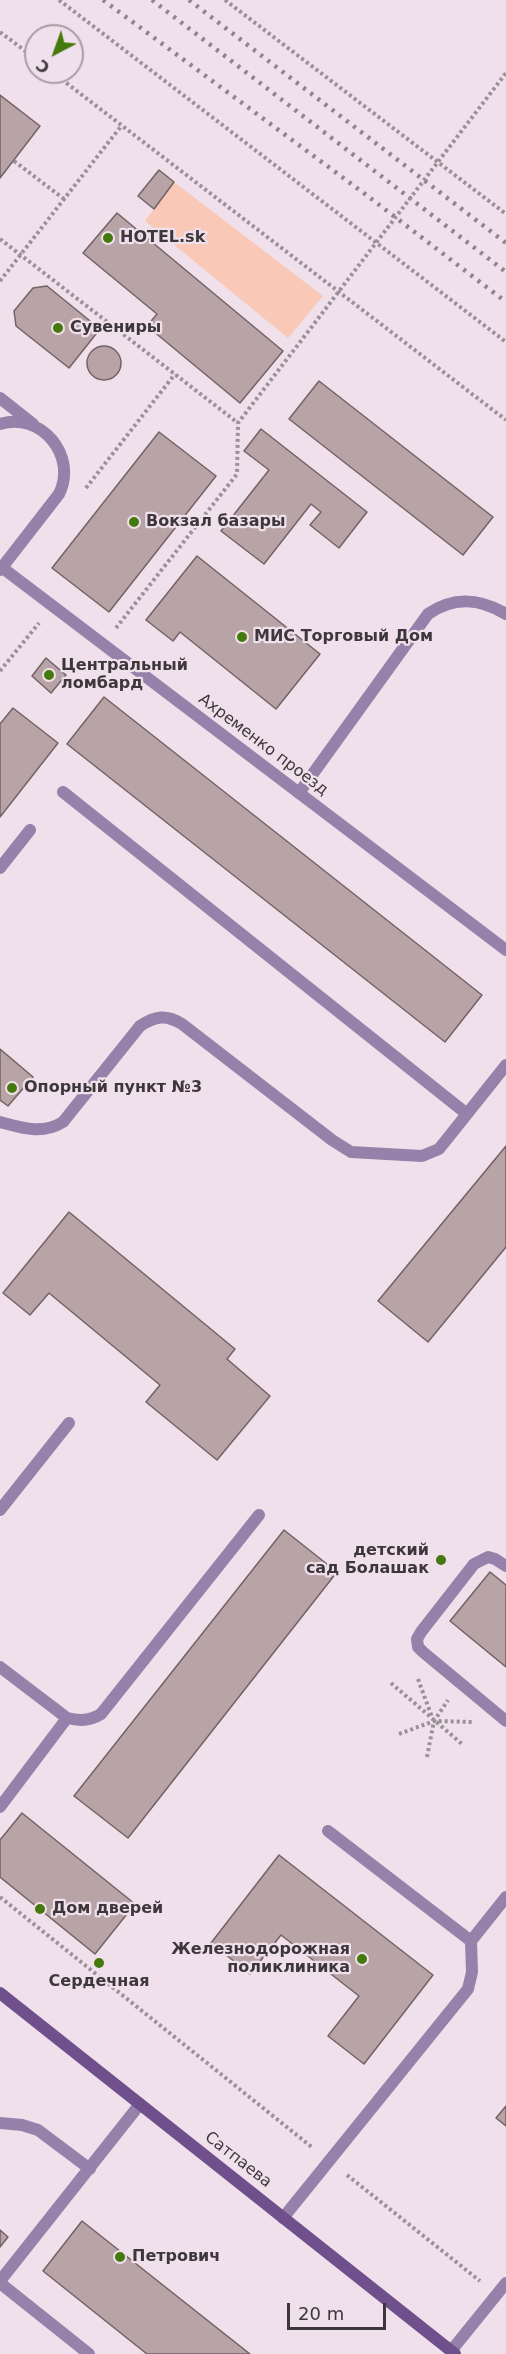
<!DOCTYPE html>
<meta charset="utf-8">
<style>
body{margin:0}
#map{position:relative;width:506px;height:2354px;overflow:hidden;background:#f0e0eb;font-family:"DejaVu Sans",sans-serif}
canvas{display:block}
.north{position:absolute;left:24px;top:24px;width:60px;height:60px;box-sizing:border-box;background:#f0e0eb;border:2px solid #a89ca5;border-radius:50%;rotate:221deg;font-size:16px;font-weight:700;line-height:24px;text-align:center;color:#3d373b}
.north::after{content:'';display:block;margin:auto;width:21px;height:27px;background:#447a0d;clip-path:polygon(50% 0,100% 100%,50% 72%,0 100%)}
.scale{position:absolute;left:287px;top:2303px;width:99px;height:27px;box-sizing:border-box;border:3px solid #3d373b;border-top:0;padding-left:8px;font-size:18px;line-height:21px;white-space:nowrap;color:#3d373b;-webkit-text-stroke:4px #f0e0eb;paint-order:stroke}
</style>
<div id="map">
<canvas width="506" height="2354"></canvas>
<div class="north">С</div>
<div class="scale">20 m</div>
</div>
<script>
const context = document.querySelector('canvas').getContext('2d');
context.lineJoin = 'round';
function fill(path, color) {
  context.fillStyle = color;
  context.fill(path, 'evenodd');
}
function strokePath(path, color, width, dash) {
  context.strokeStyle = color;
  context.lineWidth = width;
  context.lineCap = dash ? 'butt' : 'round';
  context.setLineDash(dash || []);
  context.stroke(path);
}
function drawText(font, color, halo, rows, align = 'center') {
  context.font = font + ' "DejaVu Sans",sans-serif';
  context.lineWidth = 4.5;
  context.setLineDash([]);
  context.textBaseline = 'middle';
  context.strokeStyle = halo;
  context.fillStyle = color;
  for (const [text, x, y, turn = 0] of rows) {
    context.save();
    context.translate(x, y);
    context.rotate((+turn || 0) * Math.PI / 180);
    context.textAlign = isNaN(turn) ? turn : align;
    if (halo) context.strokeText(text, 0, 0);
    context.fillText(text, 0, 0);
    context.restore();
  }
}
const green = new Path2D(`
 M174 182 323 296 288 338 145 221Z`);
const building = new Path2D(`
 M0 95 40 126 0 178Z
 M159 170 174 182 154 209 138 196Z
 M117 213 283 351 240 403 147 326 157 314 83 253Z
 M47 286 100 329 69 368 16 326 14 311 33 288Z
 M87 363a17 17 0 1 1 34 0a17 17 0 1 1-34 0Z
 M319 381 493 517 463 555 289 419Z
 M261 429 367 512 339 548 310 525 321 512 311 504 264 564 221 531 269 470 244 451Z
 M159 432 216 476 109 612 52 568Z
 M197 556 320 654 276 709 180 632 173 641 146 620Z
 M46 658 66 675 51 693 32 676Z
 M104 697 482 995 445 1042 67 744Z
 M13 708 58 743 0 817V724Z
 M0 1049 33 1077 8 1106 0 1100Z
 M506 1146V1247L428 1342 378 1301Z
 M69 1212 235 1349 227 1359 270 1396 217 1460 146 1402 160 1385 49 1293 30 1315 3 1293Z
 M284 1530 337 1572 128 1838 74 1796Z
 M490 1572 506 1585V1667L450 1621Z
 M22 1813 135 1904 95 1954 0 1877V1840Z
 M279 1855 433 1975 364 2064 328 2036 359 1996 281 1935 250 1974 211 1943Z
 M506 2106V2126L496 2118Z
 M82 2221 250 2354H147L43 2271Z
 M0 2230 8 2237 0 2247Z`);
const path = new Path2D(`
 M59 0 506 342
 M225 0 506 214
 M0 32 36 59
 M52 72 506 420
 M14 161 64 199
 M0 239 238 423
 M0 281 122 125
 M86 488 175 374
 M116 628 237 474 238 423 307 333
 M0 671 39 623
 M418 1679 433 1720
 M391 1683 462 1744
 M399 1734 434 1721 472 1722
 M427 1757 434 1721 448 1700
 M0 1897 313 2148
 M347 2175 480 2281`);
const lane = new Path2D(`
 M63 792 467 1114 506 1065
 M299 793 428 614C454 596 479 598 506 614
 M0 868 30 830
 M0 1122C22 1128 42 1135 63 1122L140 1026C155 1016 166 1014 182 1024L332 1140 351 1152 422 1156 439 1149 467 1114
 M0 1510 69 1423
 M506 1566 495 1559 488 1557 474 1564 421 1632 417 1639 418 1647 423 1652 506 1721
 M0 1667 67 1718C80 1721 89 1721 101 1714L259 1515
 M0 1807 67 1718
 M328 1831 471 1941
 M0 2123 22 2125 38 2130 90 2169
 M283 2218 468 1989 472 1972 471 1941 506 1897
 M0 2281 140 2104
 M0 2283 89 2354
 M451 2351 506 2283`);
const street = new Path2D(`
 M0 398 33 424
 M0 424C41 411 78 456 59 494L0 570
 M0 566 506 950`);
const secondary = new Path2D(`
 M0 1993 455 2354`);
const rail = new Path2D(`
 M103 0 365 194 506 302
 M152 0 506 272
 M189 0 506 243`);
const pathBridge = new Path2D(`
 M307 333 506 73`);
const markers = [
 [108,238,6,"#447a0d"],
 [58,328,6,"#447a0d"],
 [134,522,6,"#447a0d"],
 [242,637,6,"#447a0d"],
 [49,675,6,"#447a0d"],
 [12,1088,6,"#447a0d"],
 [441,1560,6,"#447a0d"],
 [40,1909,6,"#447a0d"],
 [362,1959,6,"#447a0d"],
 [99,1963,6,"#447a0d"],
 [120,2257,6,"#447a0d"]
];
const poiNames = [
 ["HOTEL.sk",120,238],
 ["Сувениры",70,328],
 ["Вокзал базары",146,522],
 ["МИС Торговый Дом",254,637],
 ["Центральный",61,666],
 ["ломбард",61,684],
 ["Опорный пункт №3",24,1088],
 ["детский",429,1551,"right"],
 ["сад Болашак",429,1569,"right"],
 ["Дом дверей",52,1909],
 ["Железнодорожная",350,1950,"right"],
 ["поликлиника",350,1968,"right"],
 ["Сердечная",99,1982,"center"],
 ["Петрович",132,2257]
];
const streetNames = [
 ["Ахременко проезд",263,745,37],
 ["Сатпаева",238,2160,38]
];
fill(green, '#f9c8b6');
fill(building, '#b8a4a6');
strokePath(building, '#746265', 1.5);
strokePath(path, '#9b9098', 4, [3, 3]);
strokePath(lane, '#9581aa', 12);
strokePath(street, '#9581aa', 12);
strokePath(secondary, '#6f508c', 12);
strokePath(rail, '#8f848c', 4.5, [3, 6]);
strokePath(pathBridge, '#9b9098', 4, [3, 3]);
for (const [x, y, r, color] of markers) {
  const dot = new Path2D();
  dot.arc(x, y, r, 0, 2 * Math.PI);
  context.fillStyle = color;
  context.fill(dot);
  strokePath(dot, '#f0e0eb', 2);
}
drawText('bold 16px', '#3d373b', '#f0e0eb', poiNames, 'left');
drawText('16px', '#3d373b', '#f0e0eb', streetNames);
</script>
